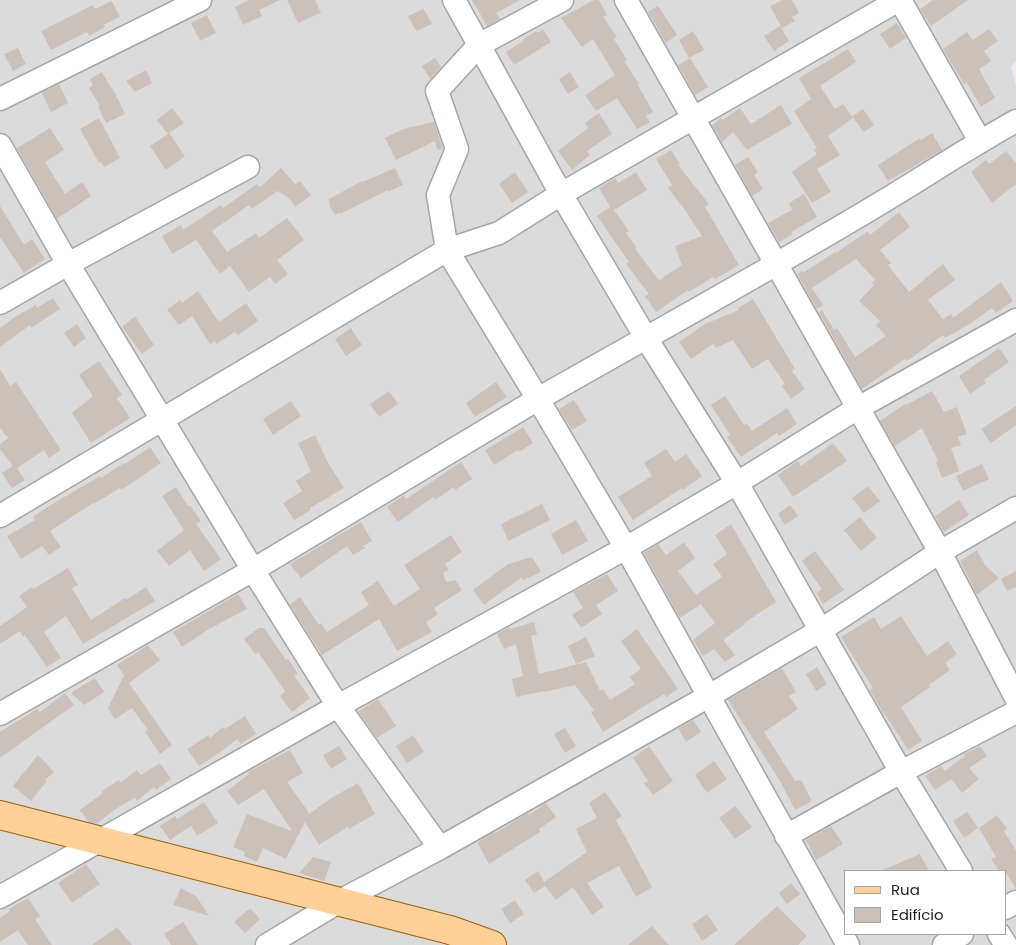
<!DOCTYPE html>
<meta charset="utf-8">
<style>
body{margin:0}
#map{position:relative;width:1016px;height:945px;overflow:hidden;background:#f0ebe3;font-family:Poppins,sans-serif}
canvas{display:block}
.legend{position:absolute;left:844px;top:870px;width:162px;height:65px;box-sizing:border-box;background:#fff;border:1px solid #a5a5a5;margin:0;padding:6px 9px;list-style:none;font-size:15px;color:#1e1e1e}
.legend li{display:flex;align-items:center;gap:10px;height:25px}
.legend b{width:25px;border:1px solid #a5a5a5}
</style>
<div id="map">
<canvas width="1016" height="945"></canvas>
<ul class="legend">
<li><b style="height:6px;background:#ffd098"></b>Rua</li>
<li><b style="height:14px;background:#ccc1b8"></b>Edifício</li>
</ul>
</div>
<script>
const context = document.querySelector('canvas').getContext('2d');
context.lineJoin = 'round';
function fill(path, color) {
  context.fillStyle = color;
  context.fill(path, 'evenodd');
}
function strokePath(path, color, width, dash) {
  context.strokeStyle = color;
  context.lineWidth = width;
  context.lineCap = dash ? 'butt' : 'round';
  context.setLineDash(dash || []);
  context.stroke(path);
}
const residential = new Path2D(`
 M0 0H1016V61L1011 67 1016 85V945H0ZM845 871H1005V934H845Z`);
const building = new Path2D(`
 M249 0H280L259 10 262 16 243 25 235 7Z
 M287 0H315L321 13 298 23Z
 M472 0H520L496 13 500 19 487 26Z
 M594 0H599L607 15 603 17 617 37 614 39 627 60 624 61 639 84 638 85 653 112 646 116 650 122 637 129 617 98 596 111 585 95 615 75 593 39 582 47 561 18Z
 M782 0H792L799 13 792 17 795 21 782 28 770 6Z
 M933 0H968L931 26 920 9Z
 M112 1 120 17 103 25 105 27 89 36 87 32 51 50 41 31 93 5 95 9Z
 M658 6 677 35 666 43 648 12Z
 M424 9 432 24 416 31 408 16Z
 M207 15 216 33 200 41 191 23Z
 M897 23 906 38 890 49 880 34Z
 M780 26 789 41 774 51 764 36Z
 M543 29 551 42 514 65 506 52 523 41 522 40 536 31 538 33Z
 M989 29 998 41 984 51 991 61 979 69 995 98 981 107 967 83 964 84 943 49 967 32 973 40Z
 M693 31 704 50 689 58 679 40Z
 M18 48 26 64 13 71 4 54Z
 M848 49 856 62 820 86 835 109 843 104 853 118 828 136 840 155 817 169 831 192 812 203 792 172 817 154 814 150 817 148 794 111 811 99 799 78Z
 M435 58 441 67 430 79 422 66Z
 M690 58 708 87 695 95 678 65Z
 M146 70 152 83 135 92 126 81Z
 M102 72 111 88 112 87 125 114 106 123 98 107 100 106 89 88 93 85 90 79Z
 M570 72 579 87 568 94 559 79Z
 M59 84 68 103 51 112 42 93Z
 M781 105 792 124 747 150 733 132 722 142 712 125 721 118 723 120 740 108 751 124Z
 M172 108 184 123 169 133 185 156 166 170 150 146 168 134 157 120Z
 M863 109 874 125 864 132 852 116Z
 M599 113 612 134 587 151 590 155 572 170 558 151 588 128 585 123Z
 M99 118 120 158 104 167 101 162 99 163 80 129Z
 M434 122 443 149 437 150 435 141 396 160 385 138 403 129Z
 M50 128 64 150 45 162 65 194 82 182 91 196 57 219 17 148Z
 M932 133 942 150 888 181 878 165 920 138 921 140Z
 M671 150 680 164 678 165 709 204 705 207 739 265 715 279 713 277 689 292 688 290 656 312 645 296 649 294 626 264 629 262 597 216 610 207 599 188 615 178 618 183 636 172 647 190 614 210 629 231 626 233 637 248 635 249 659 280 682 265 675 246 702 236 685 210 668 188 672 185 656 159Z
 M1006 151 1016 163V184L992 203 971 172 986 160 989 164Z
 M748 157 758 172 754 175 763 189 752 196 735 165Z
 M281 168 295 184 300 181 311 195 295 207 289 198 277 191 252 209 249 205 212 231 227 252 256 233 259 238 287 218 304 240 277 260 288 274 275 284 270 277 249 292 230 266 220 274 196 240 172 254 162 236 181 225 183 230 221 205 223 208 257 184 260 187Z
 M395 168 403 185 388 192V190L340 214V212L335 215 330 207 329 199 362 181V182Z
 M515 172 528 192 512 203 499 184Z
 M804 194 817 217 791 232 793 234 779 242 768 223 792 210 789 203Z
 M0 206 24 245 32 239 45 259 24 273 0 237Z
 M899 212 910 227 880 250 891 263 888 265 909 292 943 264 955 280 928 300 943 319 951 314 953 318 1001 282 1013 301 996 313 992 308 968 325 945 338 943 335 907 361 905 359 862 389 819 312 822 310 834 330 837 328 855 357 886 336 876 325 880 321 859 301 874 285 872 282 875 280 856 259 812 288 823 305 817 309 797 274 802 271 803 273 835 252 836 253 868 231 870 235Z
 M198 291 219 322 246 303 258 321 238 335 235 332 216 344 215 341 210 344 192 316 179 325 167 310 180 300 182 303Z
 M53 298 60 309 31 328 30 325 0 347V328L15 317 36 305 37 308Z
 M753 299 795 369 792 371 805 389 791 399 782 386 785 384 768 359 752 369 733 340 716 348 713 344 691 359 679 342 705 324 739 310 738 308Z
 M135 316 154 345 142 354 122 327Z
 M77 324 86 338 74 347 64 333Z
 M351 328 362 345 346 356 335 339Z
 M999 348 1009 362 984 380 986 383 970 394 959 376Z
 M99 361 122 395 117 398 130 418 91 443 72 413 93 396 79 375Z
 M0 369 10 386 16 382 61 450 49 458 44 450 17 468 25 480 12 488 2 473 13 466 0 449V444L8 438 0 428Z
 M496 382 507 397 475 417 466 403Z
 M389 391 398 404 379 417 370 404Z
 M932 391 944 412 957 407 967 434 958 437 961 445 951 448 959 471 942 478 936 462 938 461 922 428 895 446 880 421 905 404 906 405Z
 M725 396 744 425 747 424 752 431 787 408 797 424 779 436 777 433 741 457 727 437 730 435 711 405Z
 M574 400 587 421 572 430 559 409Z
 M291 401 301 416 273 435 263 419Z
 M1016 406V425L991 443 981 429Z
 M523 427 533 443 519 452 518 450 494 465 485 450Z
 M315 435 328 463 344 488 310 508 311 510 294 520 283 503 302 491 296 481 311 471 298 443Z
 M833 443 847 461 793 497 778 475 798 461 801 466Z
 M150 447 161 463 126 487 121 490 120 488 94 504 93 503 50 531 61 547 49 555 42 546 21 559 7 536 35 520 33 517 49 506 100 476 101 478 124 463 125 464Z
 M666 449 675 462 686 454 702 476 683 490 682 488 633 520 618 497 652 476 644 463Z
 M461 462 472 479 455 490 454 487 435 500 433 497 398 522 387 507 404 495 406 499Z
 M982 464 989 479 963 491 956 476Z
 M868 486 880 501 864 513 852 498Z
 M176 487 188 506 190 505 201 521 196 524 221 559 204 571 190 550 169 566 157 551 184 530 162 496Z
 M959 500 969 515 944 532 935 516Z
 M542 504 550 520 508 541 501 524Z
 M790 505 798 516 785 525 778 514Z
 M860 517 877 538 861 551 844 530Z
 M576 520 588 541 562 555 551 534Z
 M361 522 372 541 363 546 365 548 353 555 347 546 301 578 290 564Z
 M731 524 776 602 744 623 745 624 723 640 735 655 725 662 714 649 703 656 693 640 715 623 701 604 680 618 644 553 658 544 666 555 684 542 695 558 678 571 696 595 722 577 713 564 727 554 715 535Z
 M451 535 462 552 445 564 449 570 443 573 446 582 455 580 462 590 434 608 438 614 426 622 432 632 397 651 379 619 322 655 290 605 300 597 319 625 321 623 327 632 369 605 361 592 378 581 394 606 420 589 404 565Z
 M977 550 985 565 999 578 977 595 960 561Z
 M815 551 844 590 823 604 817 593 822 589 802 561Z
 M532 557 541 572 523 580 522 577 484 605 473 590 508 564Z
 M68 568 78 585 72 588 91 620 125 598 126 600 146 587 155 601 83 644 66 616 44 632 61 658 47 667 25 635 23 637 20 631 0 644V626L27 607 19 596 32 587 33 589Z
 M1016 571V587L1007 591 1001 579Z
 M607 574 618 591 596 605 602 614 581 628 572 615 583 608 573 592Z
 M238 594 247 609 209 629 182 647 173 632Z
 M901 616 927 656 948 641 957 654 945 663 950 670 929 685 930 687 901 707 922 741 908 750 887 717 882 711 870 690 873 688 841 637 874 617 881 629Z
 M534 622 537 634 531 636 539 674 586 662 600 691 603 689 610 700 635 684 630 677 641 669 621 641 637 629 678 689 666 697 664 694 603 732 591 712 594 710 575 685 545 692 544 691 516 697 512 679 523 676 516 644 504 649 497 634 509 627 510 629Z
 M259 628H264L286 660 288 659 298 674 294 676 310 698 292 712 280 696 285 691 258 652 255 654 244 639Z
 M586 637 595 656 576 664 568 646Z
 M148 645 160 660 129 683 172 745 160 754 145 732 148 730 132 708 115 719 108 708 124 675 117 665Z
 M817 667 827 684 816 691 806 674Z
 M782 668 796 692 789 696 798 709 764 732 795 781 801 780 812 801 795 810 780 781 728 700Z
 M95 678 104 692 84 705 71 693Z
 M65 693 74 705 0 758V732L37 709 40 712Z
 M378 699 396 726 377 738 358 712Z
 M245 716 256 734 241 744 237 739 222 751 199 766 187 749 209 735 210 738 223 727 225 729Z
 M693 720 701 732 686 742 678 729Z
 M565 728 576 746 565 753 554 734Z
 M413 735 424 752 407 763 396 746Z
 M339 746 347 759 331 769 323 755Z
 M649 746 673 781 653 795 644 783 648 781 633 758Z
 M980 746 987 756 969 768 979 779 962 793 951 779 935 790 925 776 941 766 945 771 965 756 964 754Z
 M290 750 303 773 287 782 309 813 308 815 331 798 358 783 375 814 349 829V826L319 845 305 822 286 859 263 848 257 862 244 856 245 852 233 847 247 814 292 831 264 789 238 805 227 791 249 774 248 772Z
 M38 755 54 772 45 780 47 781 31 801 13 786Z
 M714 761 727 779 707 793 695 775Z
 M160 763 171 779 156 790 154 787 137 801 135 798 114 810 96 824 89 822 80 810 103 793 102 791 119 780 120 783 137 770 141 775Z
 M605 792 622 816 616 820 652 887 636 897 619 866 587 883 604 907 592 915 573 887 556 900 545 886 534 893 525 880 538 871 544 882 587 852 576 829 597 818 589 803Z
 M204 802 218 823 197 836 191 826 170 840 160 826 175 816 177 819Z
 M546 803 556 817 539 829 540 832 489 864 477 842 495 832 496 833 528 813 529 815Z
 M735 806 752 827 735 839 719 818Z
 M967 812 978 828 964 838 953 821Z
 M997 815 1007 829 1004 831 1016 851V889L1005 871H999L991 859 996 857 979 828Z
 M831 826 843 844 816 860 806 840Z
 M920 854 929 871H880Z
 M313 857 331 862 324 881 299 873Z
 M86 864 100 884 72 903 58 883Z
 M791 883 800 894 787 904 779 893Z
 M181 888 196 896 209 916 173 905Z
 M28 898 40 916 35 919 52 945H28L18 930 0 942V918L10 911 9 909Z
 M515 900 524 914 510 923 501 909Z
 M777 906 807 936 798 945H734Z
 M250 908 260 919 245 933 234 922Z
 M707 914 718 930 702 941 692 924Z
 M183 922 198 945H171L164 934Z
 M652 926 669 945H628Z
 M117 927 132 945H92Z`);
const minor = new Path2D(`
 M562 0 479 45 561 194 646 338 737 483 626 548 538 399C647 337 756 277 864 213 915 183 964 150 1016 121
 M626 0 940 552 1016 698
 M900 0 980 141
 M0 99 200 0
 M0 145 68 264 248 167
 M0 303 68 264 253 570 338 706 0 897
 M0 516 447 250 499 233 561 194 899 0
 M0 714 253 570 538 399 447 250 438 195 457 149 437 91 479 45 454 0
 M786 836 901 772 1016 712
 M440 848 338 706 626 548 848 945
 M961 871 901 772 737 483 858 408 1016 320
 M1005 908 1016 902
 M999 934 1006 945
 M267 945 340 901 440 848 709 696 821 630 940 552 1016 508
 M944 945 962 934`);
const major = new Path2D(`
 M0 815 450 930 492 945`);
fill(residential, '#dcdbdb');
fill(building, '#ccc1b8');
strokePath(minor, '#a5a5a5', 25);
strokePath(major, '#976200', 30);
strokePath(minor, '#fff', 22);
strokePath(major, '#ffd098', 28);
</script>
